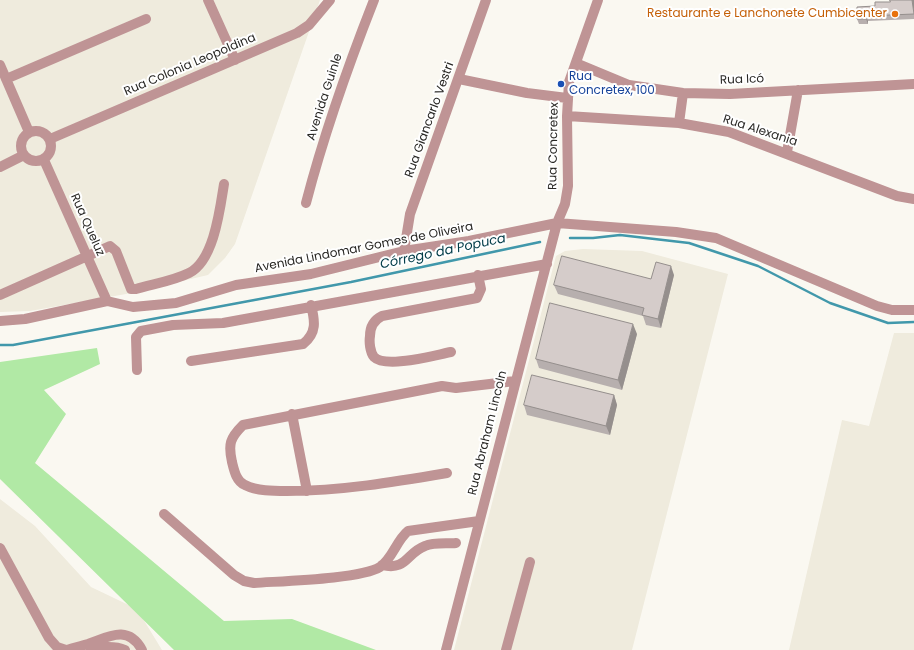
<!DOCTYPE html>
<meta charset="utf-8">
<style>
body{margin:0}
canvas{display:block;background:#faf8f1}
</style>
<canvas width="914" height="650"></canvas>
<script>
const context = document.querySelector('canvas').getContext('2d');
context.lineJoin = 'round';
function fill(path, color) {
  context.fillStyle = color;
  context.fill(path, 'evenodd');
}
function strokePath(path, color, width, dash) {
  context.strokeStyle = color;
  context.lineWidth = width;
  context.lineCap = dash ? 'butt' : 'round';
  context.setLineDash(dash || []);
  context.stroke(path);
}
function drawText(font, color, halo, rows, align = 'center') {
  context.font = font + ' Poppins,sans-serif';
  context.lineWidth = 4;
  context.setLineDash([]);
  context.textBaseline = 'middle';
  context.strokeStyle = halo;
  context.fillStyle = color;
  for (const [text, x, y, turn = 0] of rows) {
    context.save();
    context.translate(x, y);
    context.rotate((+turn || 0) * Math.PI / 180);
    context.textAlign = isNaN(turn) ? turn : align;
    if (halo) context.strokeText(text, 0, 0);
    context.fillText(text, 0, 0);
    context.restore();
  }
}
const built = new Path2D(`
 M0 0H320L235 244 225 258 208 275 126 294 30 311 0 312Z
 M583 249 642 251 728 274 632 650H454L556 256 565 251Z
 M894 333H914V650H789L842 420 869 426Z
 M0 499 35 526 91 587 137 609 162 650H0Z`);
const green = new Path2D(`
 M97 348 100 364 44 390 66 414 35 463 224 621 292 619 376 650H174L0 479V362Z`);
const stream = new Path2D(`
 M570 238H593L620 235 689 243 758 266 830 303 888 323 914 322
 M0 345H13L351 282 540 242`);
const minor = new Path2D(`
 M208 0 235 60
 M576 63 629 85 683 93 730 94 914 84
 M0 65 29 132
 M6 79 146 19
 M459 79 527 93 567 98
 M567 116 679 123 729 132 897 196 914 199
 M679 123 683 93
 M21 146a15 15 0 1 1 30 0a15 15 0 1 1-30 0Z
 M50 139 297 33 309 25 330 0
 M787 152 798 90
 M44 160 107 301
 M0 167 24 155
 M306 203C324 134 348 66 374 0
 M404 251 410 214 486 0
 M0 295 110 246 116 251 131 289H136C153 284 173 281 189 273 214 261 220 209 224 184
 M0 321 25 319 107 301 133 307 176 303 236 285 311 274 404 251 469 241 557 223 676 232 716 238 877 306 892 310H914
 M451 352C435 355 386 369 374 357 370 352 369 342 370 336 370 327 374 320 382 316L477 298 481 289 478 275
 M191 361 303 344C317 333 315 321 311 305
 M137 370 136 337 141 331 173 325 223 323 547 264
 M292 414 307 491
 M447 473C394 482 341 491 287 491 273 491 257 491 245 485 236 481 234 470 232 462 228 444 230 438 243 425L442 386 456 388 515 381
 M164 514 234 575 244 581 254 583C281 581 361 579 380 567 393 558 396 541 408 531L479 521
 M0 548 49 638 57 647 66 650
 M382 565C407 571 406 553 425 546 434 542 447 544 456 543
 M67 650C73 648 81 646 88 644 108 637 128 624 142 650
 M91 650C100 646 116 646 125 650
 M446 650 557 223 565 204 568 186 567 116 569 82 598 0
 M506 650 530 562`);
const wall = new Path2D(`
 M890 0H914V19L868 21V24H859L857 19 875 6 890 2Z
 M674 275 661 328 646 325 643 316 558 294 554 285 651 279Z
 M637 334 622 390 539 368 536 359Z
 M614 395 617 405 610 435 527 415 524 405Z`);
const shadedWall = new Path2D(`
 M912 0H914V15V14Z
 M866 16 868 21V24L866 19Z
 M671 266 674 275 661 328 658 319Z
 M633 324 637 334 622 390 618 380Z
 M614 395 617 405 610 435 606 426Z`);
const building = new Path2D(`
 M890 0H912L914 14 866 16V19H857V7L875 6V2H890Z
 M562 256 651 279 656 262 671 266 658 319 642 315 644 308 554 285Z
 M550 303 633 324 618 380 536 359Z
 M532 375 614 395 606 426 524 405Z`);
const markers = [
 [895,14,4,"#e8710a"],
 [561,84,4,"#1a4fb4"]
];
const foodNames = [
 ["Restaurante e Lanchonete Cumbicenter",887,14]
];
const streetNames = [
 ["Rua Colonia Leopoldina",190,65,-23],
 ["Rua Icó",742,80,-2],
 ["Avenida Guinle",325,97,-72],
 ["Rua Giancarlo Vestri",430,120,-70],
 ["Rua Alexania",760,131,18],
 ["Rua Concretex",554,146,-89],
 ["Rua Queluz",87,225,66],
 ["Avenida Lindomar Gomes de Oliveira",364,248,-11],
 ["Rua Abraham Lincoln",488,433,-76]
];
const transitNames = [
 ["Rua",569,77],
 ["Concretex, 100",569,91]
];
const waterNames = [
 ["Córrego da Popuca",443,252,-12]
];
fill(built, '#efebdd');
fill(green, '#b1e9a5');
strokePath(stream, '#4198ab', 2.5);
strokePath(minor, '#bf9495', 10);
fill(wall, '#b7afae');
fill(shadedWall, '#958f8d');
fill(building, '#d5ccca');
strokePath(building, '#958f8d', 1);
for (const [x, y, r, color] of markers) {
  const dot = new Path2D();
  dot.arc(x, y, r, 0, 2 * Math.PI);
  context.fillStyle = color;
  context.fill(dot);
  strokePath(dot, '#fff', 1.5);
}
drawText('12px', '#c56008', '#fff', foodNames, 'right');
drawText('12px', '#282724', '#fff', streetNames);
drawText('12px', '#164399', '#fff', transitNames, 'left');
drawText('italic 13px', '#003b47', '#fff', waterNames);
</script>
